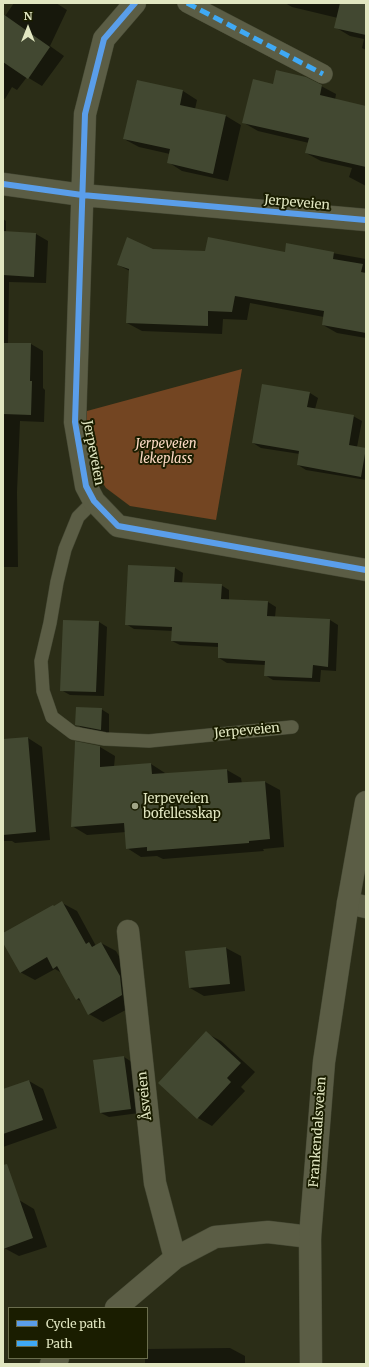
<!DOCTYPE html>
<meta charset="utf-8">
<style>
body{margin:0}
#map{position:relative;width:369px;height:1367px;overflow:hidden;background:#2b2d17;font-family:Merriweather,serif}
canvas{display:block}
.frame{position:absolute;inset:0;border:4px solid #e1e6c1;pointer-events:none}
.legend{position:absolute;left:8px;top:1307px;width:140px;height:52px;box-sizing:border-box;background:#1a1d00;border:1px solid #6a6d4d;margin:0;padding:5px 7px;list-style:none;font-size:12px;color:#e1e6c1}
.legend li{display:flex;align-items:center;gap:8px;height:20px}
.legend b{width:20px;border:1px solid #6a6d4d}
.north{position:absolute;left:8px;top:8px;width:40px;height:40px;-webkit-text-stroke:3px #1a1d00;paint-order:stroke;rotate:0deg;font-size:11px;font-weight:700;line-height:16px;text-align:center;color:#e1e6c1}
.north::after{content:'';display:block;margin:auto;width:14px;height:18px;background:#e1e6c1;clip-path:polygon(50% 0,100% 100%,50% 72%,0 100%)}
</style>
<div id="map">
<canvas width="369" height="1367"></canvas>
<div class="frame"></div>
<ul class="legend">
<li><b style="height:5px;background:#5a9eea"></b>Cycle path</li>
<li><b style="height:5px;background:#3fa9f5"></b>Path</li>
</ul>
<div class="north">N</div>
</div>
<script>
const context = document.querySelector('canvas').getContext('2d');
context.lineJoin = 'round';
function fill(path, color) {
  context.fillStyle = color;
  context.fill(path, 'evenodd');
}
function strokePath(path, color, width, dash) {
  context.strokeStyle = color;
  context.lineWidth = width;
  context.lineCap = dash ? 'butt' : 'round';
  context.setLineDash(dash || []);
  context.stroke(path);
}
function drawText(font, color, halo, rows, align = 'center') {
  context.font = font + ' Merriweather,serif';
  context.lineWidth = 4;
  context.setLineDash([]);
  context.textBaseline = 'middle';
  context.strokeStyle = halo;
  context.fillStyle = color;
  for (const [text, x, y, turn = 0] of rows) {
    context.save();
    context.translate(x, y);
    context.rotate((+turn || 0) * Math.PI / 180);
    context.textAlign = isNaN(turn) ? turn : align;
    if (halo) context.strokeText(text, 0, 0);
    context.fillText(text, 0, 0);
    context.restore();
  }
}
const green = new Path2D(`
 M242 369 216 520 130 506 106 488 96 473 89 455 85 432 87 411Z`);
const shadow = new Path2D(`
 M14 3H56L67 10 50 46 64 56 42 86 27 77 17 90 12 87 5 99 3 98V19Z
 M285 3H366V50L362 48 364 39 350 36 335 27 338 18 292 7Z
 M137 81 183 91 197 100 195 109 226 116 241 125 228 181 182 171 168 162 170 154 139 147 124 139Z
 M274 85 321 86 336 94 335 100 366 108V186L349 177 352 168 321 161 306 153 309 143 258 131 244 123Z
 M3 219 6 221V232L36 234 48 241 46 283 9 282 8 344H31L43 351V388L45 390 44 422 20 421 17 492 18 567H3Z
 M287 245 366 259V338L337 333 323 325 324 317 250 303 247 320 223 319 222 334 142 331 127 323 130 271 118 265 153 250 286 253Z
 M310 393 318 398 315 409 353 416 362 421 357 447 366 449V480L306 470 298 465 300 454 261 448 253 443Z
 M175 568 183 573 182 584 221 585 229 590V600L268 602 276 607 275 617 330 620 338 625 336 671 321 670 320 682 273 680 265 675 266 665 227 663 219 658V647L180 645 172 641 173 631 134 629 126 624Z
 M99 622 107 627 104 696 70 695 61 690Z
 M101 709 109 714V734L84 729 76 724Z
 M28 738 42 747 50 840 15 843 12 841H3V740Z
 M75 743 100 747 115 756 114 767 151 764 165 773 166 774 227 770 241 778 242 784 265 782 280 790 284 847 263 849 264 851 163 859 157 856 141 857 127 848 126 832 87 835 72 826Z
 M62 903 77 911 96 946 101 943 116 951 135 985 137 1004 103 1022 89 1014 82 1002 77 999 62 973 55 969 35 980 20 972 3 941V934Z
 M226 948 241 956 245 991 204 996 190 988Z
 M206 1033 221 1041 255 1072 241 1087 245 1091 212 1126 198 1118Z
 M124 1057 132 1062 139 1113 109 1117 101 1113Z
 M29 1081 43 1089 57 1128 3 1147V1090Z
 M19 1200 34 1209 47 1247 19 1256 4 1248 3 1245V1206Z
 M230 1348 245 1356V1364H145V1358H147V1349Z`);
const building = new Path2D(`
 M340 3H366V35L334 28Z
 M3 14 50 47 28 79 3 62Z
 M276 70 306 77 322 85 320 95 366 106V167L305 153 309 138 242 123 253 79 273 84Z
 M137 80 183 90 180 105 226 115 213 174 167 163 170 149 123 139Z
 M3 231 36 233 34 277 3 275Z
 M127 237 153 249 205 251 208 237 285 252 286 243 334 252 333 259 363 264 361 272 366 273V333L322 325 324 311 235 296 232 312 208 311V326L126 323 129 269 117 265Z
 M3 343H31L30 381H32L31 415 3 414Z
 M262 384 310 392 307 407 354 415 349 445 366 448 361 477 297 465 299 451 252 443Z
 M128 565 175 567 174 582 222 584 221 599 268 601 267 616 330 619 328 667 313 665 312 678 264 676 265 661 218 658V643L171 641 172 627 125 625Z
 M63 620 99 621 96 692 60 691Z
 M76 707 102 708 101 730 75 725Z
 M28 737 36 832 3 835V739Z
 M75 741 100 746V767L151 763 152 774 227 769 228 783 265 781 270 839 249 841V843L147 851V847L126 849 124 823 71 827Z
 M62 901 86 944 89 942 92 947 101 942 120 976 122 995 88 1015 79 998 76 1000 57 966 53 969 47 957 20 973 3 943V933L53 905 54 906Z
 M226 947 230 984 189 988 185 951Z
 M206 1031 241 1063 227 1078 231 1082 197 1119 158 1083Z
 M124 1056 131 1109 100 1113 93 1060Z
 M29 1080 43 1120 3 1134V1089Z
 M7 1164 33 1238 3 1249V1165Z`);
const service = new Path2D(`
 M94 501 78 517 65 549 57 582 50 623 41 661 43 691 52 717 73 733 105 739 149 741 292 727`);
const pedestrian = new Path2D(`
 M187 3 323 74`);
const minor = new Path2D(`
 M135 3 104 39 85 114 75 422 86 486 94 501 118 526 366 570
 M3 184 82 195 366 220
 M348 903 366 907
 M128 931 155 1183 175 1258
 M116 1308 175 1258 215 1237 268 1232 310 1237
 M51 1364 58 1358`);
const secondary = new Path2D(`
 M311 1364 310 1237 324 1062 348 903 366 802`);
const quiet = new Path2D(`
 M187 3 323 74`);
const cycleway = new Path2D(`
 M135 3 104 39 85 114 75 422 86 486 94 501 118 526 366 570
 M3 184 82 195 366 220`);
const markers = [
 [135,806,4,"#a1a586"]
];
const streetNames = [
 ["Jerpeveien",297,203,5],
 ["Jerpeveien",93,453,79],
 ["Jerpeveien",247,731,-5],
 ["Åsveien",145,1096,-96],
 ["Frankendalsveien",318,1132,-86]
];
const parkNames = [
 ["Jerpeveien",166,444],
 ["lekeplass",166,459]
];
const poiNames = [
 ["Jerpeveien",143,799],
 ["bofellesskap",143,814]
];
fill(green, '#734522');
fill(shadow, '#0007');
fill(building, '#424831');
strokePath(service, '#454834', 14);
strokePath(pedestrian, '#454834', 20);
strokePath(minor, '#454834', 23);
strokePath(secondary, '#454834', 23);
strokePath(service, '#5b5d45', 13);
strokePath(pedestrian, '#5b5d45', 19);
strokePath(minor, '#5b5d45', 22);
strokePath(secondary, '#5b5d45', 22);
strokePath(quiet, '#3fa9f5', 5, [10, 5]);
strokePath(cycleway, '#5a9eea', 6);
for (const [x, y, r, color] of markers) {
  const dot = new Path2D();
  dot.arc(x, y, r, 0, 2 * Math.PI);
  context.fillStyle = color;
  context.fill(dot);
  strokePath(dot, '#1a1d00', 1.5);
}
drawText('13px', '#e1e6c1', '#1a1d00', streetNames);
drawText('italic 13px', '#fcd9c3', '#1a1d00', parkNames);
drawText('13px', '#e1e6c1', '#1a1d00', poiNames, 'left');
</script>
